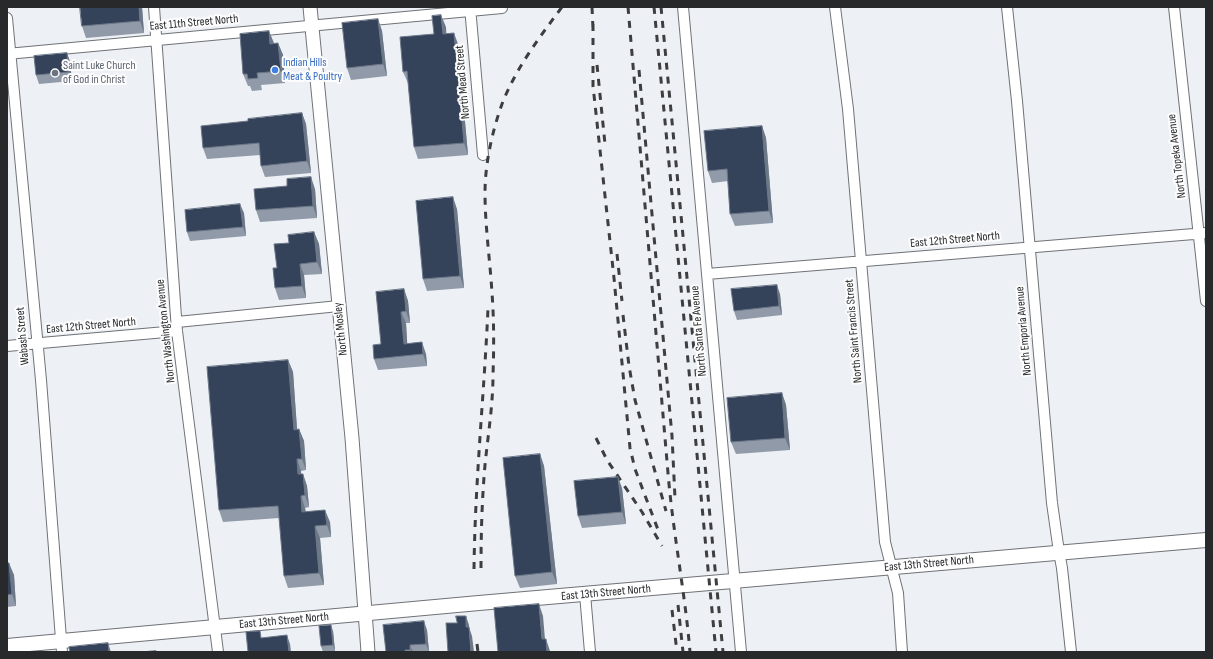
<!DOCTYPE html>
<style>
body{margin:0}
#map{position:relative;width:1213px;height:659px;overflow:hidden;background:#edf0f5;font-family:"Sofia Sans Condensed",sans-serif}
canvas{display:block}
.frame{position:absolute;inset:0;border:8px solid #28292b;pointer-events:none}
</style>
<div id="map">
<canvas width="1213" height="659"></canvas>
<div class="frame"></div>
</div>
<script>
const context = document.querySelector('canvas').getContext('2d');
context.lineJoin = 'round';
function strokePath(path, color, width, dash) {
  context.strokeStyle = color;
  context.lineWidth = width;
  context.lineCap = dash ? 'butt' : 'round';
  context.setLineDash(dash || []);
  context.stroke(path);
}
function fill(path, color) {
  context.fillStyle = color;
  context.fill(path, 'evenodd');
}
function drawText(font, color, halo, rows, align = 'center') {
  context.font = font + ' "Sofia Sans Condensed",sans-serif';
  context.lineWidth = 4;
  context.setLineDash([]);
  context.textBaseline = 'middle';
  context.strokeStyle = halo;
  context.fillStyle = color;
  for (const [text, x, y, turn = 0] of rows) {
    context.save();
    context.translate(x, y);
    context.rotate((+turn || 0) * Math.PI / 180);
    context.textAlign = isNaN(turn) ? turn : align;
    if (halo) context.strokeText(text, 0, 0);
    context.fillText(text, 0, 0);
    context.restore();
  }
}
const minor = new Path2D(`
 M154 7 177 331 218 652
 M470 7 483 155
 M683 7 741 652
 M835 7 848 109 885 542 898 593 902 652
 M1007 7 1017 101 1052 503 1059 552 1062 568 1071 652
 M1174 7 1206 301
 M7 18 41 380 62 652
 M7 54 502 8
 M707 274 1206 233
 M177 322 339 306
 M7 346 177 331
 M585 594 590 652`);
const tertiary = new Path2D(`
 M310 7 352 438 368 652`);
const secondary = new Path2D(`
 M7 646 479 603 1206 540`);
const rail = new Path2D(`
 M592 7 593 29
 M628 7 668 473C673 533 685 592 690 652
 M654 7 716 652
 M661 7 723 652
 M593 24V86L614 278 630 448 635 469 660 535
 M597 65 605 144
 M639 70 672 436 675 498
 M617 254 622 301
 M623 315 629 366 635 400 666 511
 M596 438 607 460 642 512 662 546
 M481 568C481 533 482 499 485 465 488 435 493 405 493 375 494 347 494 320 492 293 490 260 485 226 485 193 485 164 492 132 502 104 516 68 539 38 562 7
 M474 569C475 482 484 396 488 309
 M678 605 683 652
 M672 610 677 652
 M477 644 478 652`);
const wall = new Path2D(`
 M142 7 144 33 86 38 82 26Z
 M378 19 382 31 387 76 351 80 347 68Z
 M446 27V33L458 44 468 155 418 159 414 147 408 83 403 72 434 34Z
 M278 43 283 55 285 83 261 85 262 90 252 91 250 86H248L243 74 274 44Z
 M67 53 70 62 72 81 39 84 36 75Z
 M302 113 306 124 311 173 265 177 261 166 260 155 207 159 203 148 248 121Z
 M762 126 766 138 773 223 735 226 730 214 728 181 712 183 708 171Z
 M287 186 315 189 317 218 260 222 256 210Z
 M457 209 464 288 427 291 423 279Z
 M244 213 246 236 190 241 187 232Z
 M314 232 319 244 322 274 304 275 306 298 279 300 275 288 277 268 289 243Z
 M404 289 408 301 410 323H406L407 344 426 354 427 366 378 370 374 359Z
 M780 294 782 315 737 320 734 311Z
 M288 360 293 372 297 430 299 429 304 441 306 470 301 471V474H303L307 486 309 507 305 508 306 512 330 522 331 537 320 538 324 585 288 588 284 576 279 518 223 522 219 510Z
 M782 393 786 405 790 450 736 454 731 442Z
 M540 454 544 466 557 584 520 588 515 576Z
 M622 488 626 524 582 528 578 516Z
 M7 563 14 575 16 606 7 607Z
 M427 630 429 652H386Z
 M333 631 335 651 323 652 321 646Z`);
const shadedWall = new Path2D(`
 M139 7H142L144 33 140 21Z
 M441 15 446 27 447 45 443 34Z
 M378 19 382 31 387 76 383 64Z
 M269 31 274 43 275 56 270 44Z
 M454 33 458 44 468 155 464 143Z
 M278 43 283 55 285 83 281 71Z
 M67 53 70 62 72 81 68 72Z
 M302 113 306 124 311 173 307 161Z
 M762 126 766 138 773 223 769 211Z
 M311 177 315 189 317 218 313 206Z
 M453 197 457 209 464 288 460 276Z
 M240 204 244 213 246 236 243 227Z
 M314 232 319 244 322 274 317 262Z
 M300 264 304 275 306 298 302 286Z
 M777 285 780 294 782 315 779 306Z
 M404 289 408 301 410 323 406 311Z
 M401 312 406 323 408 356 404 344Z
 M422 342 426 354 427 366 423 354Z
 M288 360 293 372 298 442 294 430Z
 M782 393 786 405 790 450 785 438Z
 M299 429 304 441 306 470 302 459Z
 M540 454 544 466 557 584 552 572Z
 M297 459 301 471 302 486 298 474Z
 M303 474 307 486 309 507 305 495Z
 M618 477 622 488 626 524 622 512Z
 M301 496 305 508 307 524 302 512Z
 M325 510 330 522 331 537 327 525Z
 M315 526 320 538 324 585 319 573Z
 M9 563 14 575 16 606 12 594Z
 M539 604 543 616 546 651 542 639Z
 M466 616 469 625 470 636 466 627Z
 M424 621 427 630 429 652 426 644Z
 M331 625 333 631 335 651 333 645Z
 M469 627 472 636 474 652H471Z
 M287 635 290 644 291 652H289Z
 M546 639 550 651V652H547Z
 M108 643 111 652H109Z
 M410 645 413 652H411Z`);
const building = new Path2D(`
 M80 7H139L140 21 82 26Z
 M441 15 443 34 454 33 464 143 414 147 407 71 403 72 400 37 434 34 432 16Z
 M378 19 383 64 347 68 342 23Z
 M269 31 270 44 278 43 281 71 257 73 258 78 248 79 247 74H243L240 34Z
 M67 53 68 72 36 75 34 56Z
 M302 113 307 161 261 166 259 143 203 148 201 126 248 121V119Z
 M762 126 769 211 730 214 727 169 708 171 704 131Z
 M311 177 313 206 256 210 254 189 287 186V179Z
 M453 197 460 276 423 279 416 201Z
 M240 204 243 227 187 232 185 210Z
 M314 232 317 262 300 264 302 286 275 288 273 268H277L274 244 289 243 288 235Z
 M777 285 779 306 734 311 731 289Z
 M404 289 406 311 401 312 404 344 422 342 423 354 374 359 373 345 381 344 376 292Z
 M288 360 294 430 299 429 302 459H297L298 474H303L305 495 301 496 302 512 325 510 327 525 315 526 319 573 284 576 278 506 219 510 207 367Z
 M782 393 785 438 731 442 727 398Z
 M540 454 552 572 515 576 503 458Z
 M618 477 622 512 578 516 574 481Z
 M7 563H9L12 594 7 595Z
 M539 604 542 639H546L547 652H498L494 608Z
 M456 616H466V627H469L471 652H448L446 623H457Z
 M424 621 426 644 410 645V650H405V652H386L383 625Z
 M331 625 333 645 321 646 319 626Z
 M260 631 261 638 287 635 289 652H248L246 632Z
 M108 643 109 652H70L69 647Z
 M156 651V652H142Z`);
const markers = [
 [275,70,4,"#3f7fe0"],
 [55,73,4,"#6b7280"]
];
const streetNames = [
 ["East 11th Street North",194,23,-5],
 ["North Mead Street",463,82,-95],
 ["North Topeka Avenue",1177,156,-97],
 ["East 12th Street North",955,240,-5],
 ["East 12th Street North",91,326,-5],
 ["North Mosley",341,329,-96],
 ["North Washington Avenue",166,331,-96],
 ["North Santa Fe Avenue",699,331,-95],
 ["North Saint Francis Street",854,331,-95],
 ["North Emporia Avenue",1024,331,-95],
 ["Wabash Street",23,336,-95],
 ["East 13th Street North",929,564,-5],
 ["East 13th Street North",606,593,-5],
 ["East 13th Street North",284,621,-5]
];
const shopNames = [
 ["Indian Hills",283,63],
 ["Meat & Poultry",283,77]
];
const worshipNames = [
 ["Saint Luke Church",63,66],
 ["of God in Christ",63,80]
];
strokePath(minor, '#6f7276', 12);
strokePath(tertiary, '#6f7276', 15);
strokePath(secondary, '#6f7276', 16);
strokePath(minor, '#fff', 10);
strokePath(tertiary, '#fff', 13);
strokePath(secondary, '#fff', 14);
strokePath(rail, '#3d3e40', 3, [7, 7]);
fill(wall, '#909aa8');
fill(shadedWall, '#6c7788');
fill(building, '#34435a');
strokePath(building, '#6c7788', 1);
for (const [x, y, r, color] of markers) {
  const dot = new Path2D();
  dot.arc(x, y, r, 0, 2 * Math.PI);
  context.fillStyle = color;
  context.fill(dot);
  strokePath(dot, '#fdfdfe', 1.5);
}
drawText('12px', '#28292b', '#fdfdfe', streetNames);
drawText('12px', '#366cbe', '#fdfdfe', shopNames, 'left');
drawText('12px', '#5b616d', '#fdfdfe', worshipNames, 'left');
</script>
